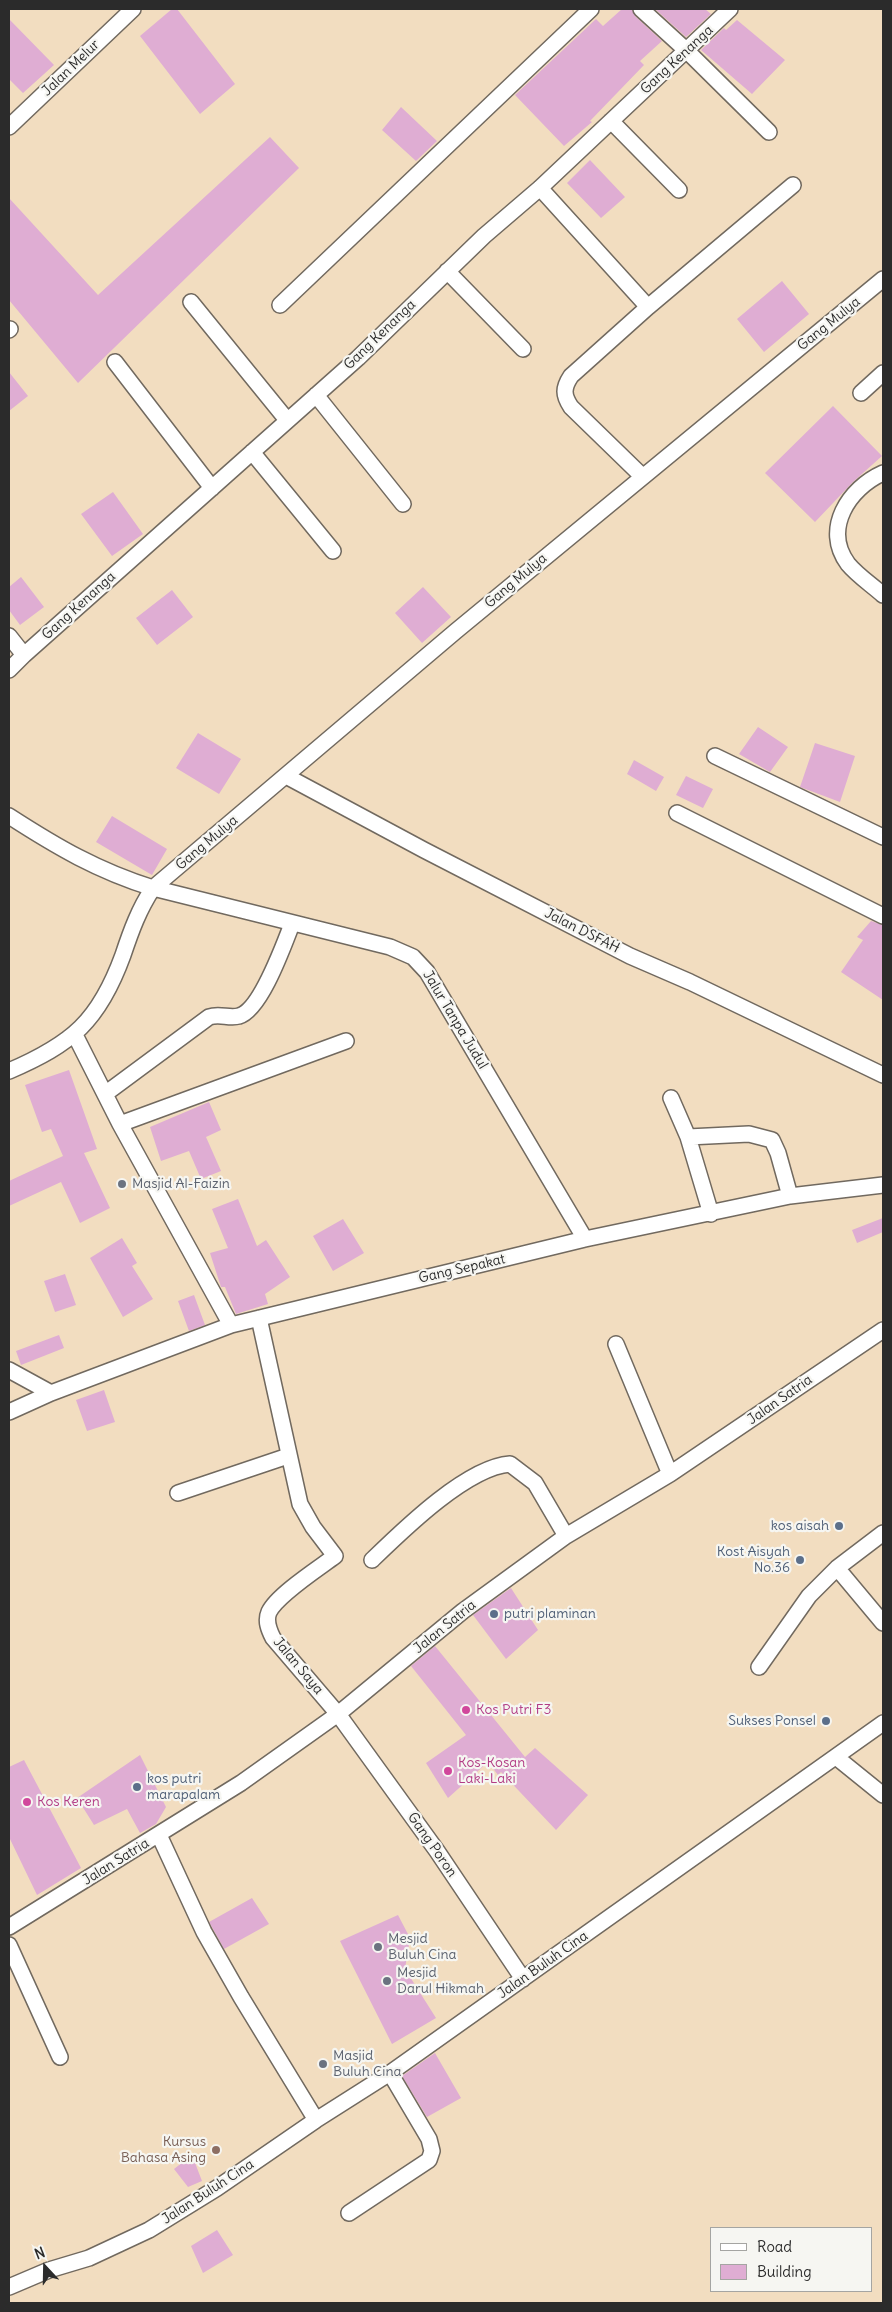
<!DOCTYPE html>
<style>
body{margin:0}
#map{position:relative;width:892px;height:2312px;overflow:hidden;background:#f2ddc0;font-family:Delius,sans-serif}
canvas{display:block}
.frame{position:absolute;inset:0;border:10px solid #2b2b2b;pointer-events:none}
.legend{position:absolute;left:710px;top:2227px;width:162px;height:65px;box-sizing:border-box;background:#f6f6f2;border:1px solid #a5a5a2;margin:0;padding:6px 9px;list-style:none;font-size:15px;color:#2b2b2b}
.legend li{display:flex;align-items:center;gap:10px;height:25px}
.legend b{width:25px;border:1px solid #a5a5a2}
.north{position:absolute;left:20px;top:2242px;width:50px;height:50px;-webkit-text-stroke:4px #f6f6f2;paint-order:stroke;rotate:339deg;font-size:14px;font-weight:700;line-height:20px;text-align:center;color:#2b2b2b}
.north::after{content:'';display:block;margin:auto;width:18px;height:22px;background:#2b2b2b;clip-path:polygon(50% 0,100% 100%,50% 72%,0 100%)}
</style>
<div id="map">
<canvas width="892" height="2312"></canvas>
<div class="frame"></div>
<ul class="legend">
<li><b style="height:6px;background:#fff"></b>Road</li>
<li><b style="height:14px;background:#dfadd3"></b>Building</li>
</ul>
<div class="north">N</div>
</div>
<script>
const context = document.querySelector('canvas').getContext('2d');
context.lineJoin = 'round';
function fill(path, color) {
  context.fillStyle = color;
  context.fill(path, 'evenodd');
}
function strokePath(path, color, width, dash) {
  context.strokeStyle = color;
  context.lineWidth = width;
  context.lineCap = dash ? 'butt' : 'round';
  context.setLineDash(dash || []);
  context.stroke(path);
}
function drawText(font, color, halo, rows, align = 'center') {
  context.font = font + ' Delius,sans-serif';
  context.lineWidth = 4.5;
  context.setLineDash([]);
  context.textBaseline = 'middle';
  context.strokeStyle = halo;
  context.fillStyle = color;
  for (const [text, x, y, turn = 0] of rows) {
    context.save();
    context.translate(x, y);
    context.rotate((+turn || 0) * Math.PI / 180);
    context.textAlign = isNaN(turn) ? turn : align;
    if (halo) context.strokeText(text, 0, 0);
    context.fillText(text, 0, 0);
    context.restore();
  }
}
const building = new Path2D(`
 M172 9H177L235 84 200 114 140 36Z
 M622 9H632L635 16 662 41 640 61 644 65 590 121 592 122 564 146 515 95 596 19 603 26Z
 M655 9H705L711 14 686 37Z
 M9 19 54 65 23 93 9 79Z
 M737 20 785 60 752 94 701 50 724 28 726 30Z
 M401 107 437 141 416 161 382 130Z
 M270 137 299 168 78 383 9 300V198L98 295Z
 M590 160 625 197 601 218 567 183Z
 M782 281 809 314 764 352 737 319Z
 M9 372 28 396 9 411Z
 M833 406 882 456 853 482 815 522 765 473Z
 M113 492 143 534 112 556 81 514Z
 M21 577 44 607 20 625 9 610V587Z
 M423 587 451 617 422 643 395 613Z
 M172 590 193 617 157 645 136 618Z
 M758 727 788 747 770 772 739 754Z
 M198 733 241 759 219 794 176 768Z
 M815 743 855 756 840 802 800 787Z
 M634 760 664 777 656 791 627 774Z
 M686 776 713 789 703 808 676 795Z
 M112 816 167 849 152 875 96 842Z
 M871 921 883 925V1000L841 972 863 940 857 937Z
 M69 1070 97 1149 84 1153 110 1208 80 1223 61 1182 9 1206V1181L63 1156 51 1129 42 1132 25 1085Z
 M209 1102 221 1130 206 1137 221 1171 201 1179 189 1151 161 1161 150 1127Z
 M238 1199 257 1246 266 1240 290 1277 265 1294 268 1304 236 1314 225 1287H221L210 1253 228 1248 212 1209Z
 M883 1218V1232L857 1243 852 1230Z
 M343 1219 364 1253 333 1271 313 1236Z
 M122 1238 137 1263 132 1266 153 1299 123 1317 90 1258Z
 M65 1274 76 1305 55 1312 44 1281Z
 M194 1295 205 1325 189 1331 178 1301Z
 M59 1335 64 1348 21 1365 16 1351Z
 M104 1390 115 1422 87 1431 76 1400Z
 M511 1588 538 1630 506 1659 473 1615Z
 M435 1646 525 1757 535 1748 588 1795 556 1830 501 1772 498 1775 488 1762 448 1798 426 1763 466 1735 411 1666Z
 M140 1755 166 1807 156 1824 140 1833 127 1809 94 1825 77 1798Z
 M24 1760 81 1868 37 1895 9 1837V1767Z
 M252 1898 269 1924 224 1949 209 1922Z
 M398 1915 410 1938 405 1969 436 2018 392 2044 340 1941Z
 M435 2053 461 2098 427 2117 402 2076Z
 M192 2155 202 2181 188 2187 174 2169Z
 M217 2230 233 2255 203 2273 191 2246Z`);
const street = new Path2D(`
 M641 9 687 51 769 132
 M611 121 679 190
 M9 127 133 9
 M540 188 648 307 793 185
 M447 271 523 349
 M191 302 287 420
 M280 305 591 9
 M9 330 10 329
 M115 362 212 488
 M861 393 883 373
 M316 395 403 504
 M252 452 333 551
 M883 473C849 488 822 529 848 564 858 576 872 585 883 595
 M642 476 571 407C563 395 563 388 571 376L648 307
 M9 636 24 655 9 670
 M24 655 358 358 484 236 540 188 730 9
 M715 756 883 837
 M286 776 424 850 630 956 690 982 883 1075
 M677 813 883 916
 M9 816C57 847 98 871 153 888L390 947 413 957 427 972 585 1239
 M75 1035 120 1124 231 1325
 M9 1071C72 1044 99 1021 123 955 131 931 139 909 153 888L456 631 883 279
 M105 1094 209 1017C220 1013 229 1019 239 1016 261 1010 284 944 292 924
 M671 1098 688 1137 749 1134 772 1140 778 1153 790 1196
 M120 1124 346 1041
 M688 1137 711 1214
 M259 1318 300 1504 313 1527 335 1556C319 1568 277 1595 269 1612 265 1621 269 1630 273 1638L338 1714 437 1851 523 1979
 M616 1344 670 1474
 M9 1370 51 1393
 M9 1412 51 1393 231 1325 585 1239 790 1196 883 1185
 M178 1493 288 1456
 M372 1560C403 1530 467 1467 510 1464L535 1483 566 1536
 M837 1568 883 1623
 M759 1667 809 1596 837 1568 883 1533
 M836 1757 883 1795
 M159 1835 204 1932 241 1997 316 2120
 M9 1927 241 1783 338 1714 463 1611 566 1536 670 1474 883 1330
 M9 1945 60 2057
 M349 2213 429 2160 432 2151 429 2139 390 2073
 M9 2287 49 2270 89 2258 149 2230 217 2188 316 2120 390 2073 883 1723`);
const markers = [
 [122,1184,5,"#6b7280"],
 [839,1526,5,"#5c6f8a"],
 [800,1560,5,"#5c6f8a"],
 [494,1614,5,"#5c6f8a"],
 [466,1710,5,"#d1479c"],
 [826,1721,5,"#5c6f8a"],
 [448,1771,5,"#d1479c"],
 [137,1787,5,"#5c6f8a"],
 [27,1802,5,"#d1479c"],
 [378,1947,5,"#6b7280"],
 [387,1981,5,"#6b7280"],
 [323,2064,5,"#6b7280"],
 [216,2150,5,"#8d6e63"]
];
const streetNames = [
 ["Gang Kenanga",677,60,-43],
 ["Jalan Melur",71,68,-44],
 ["Gang Mulya",829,324,-39],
 ["Gang Kenanga",380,335,-44],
 ["Gang Mulya",516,581,-40],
 ["Gang Kenanga",79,606,-42],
 ["Gang Mulya",207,843,-40],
 ["Jalan DSFAH",582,931,27],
 ["Jalur Tanpa Judul",455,1020,59],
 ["Gang Sepakat",462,1269,-13],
 ["Jalan Satria",780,1400,-35],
 ["Jalan Satria",445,1627,-39],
 ["Jalan Saya",298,1666,50],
 ["Gang Poron",432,1845,55],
 ["Jalan Satria",116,1862,-32],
 ["Jalan Buluh Cina",543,1965,-35],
 ["Jalan Buluh Cina",208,2192,-33]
];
const worshipNames = [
 ["Masjid Al-Faizin",132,1184],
 ["Mesjid",388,1939],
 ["Buluh Cina",388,1955],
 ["Mesjid",397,1973],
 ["Darul Hikmah",397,1989],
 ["Masjid",333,2056],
 ["Buluh Cina",333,2072]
];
const serviceNames = [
 ["kos aisah",829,1526],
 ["Kost Aisyah",790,1552],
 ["No.36",790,1568],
 ["putri plaminan",504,1614,"left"],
 ["Sukses Ponsel",816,1721],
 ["kos putri",147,1779,"left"],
 ["marapalam",147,1795,"left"]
];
const hotelNames = [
 ["Kos Putri F3",476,1710],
 ["Kos-Kosan",458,1763],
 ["Laki-Laki",458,1779],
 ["Kos Keren",37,1802]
];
const educationNames = [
 ["Kursus",206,2142],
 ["Bahasa Asing",206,2158]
];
fill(building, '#dfadd3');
strokePath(street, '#71695f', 18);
strokePath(street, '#fff', 15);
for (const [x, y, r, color] of markers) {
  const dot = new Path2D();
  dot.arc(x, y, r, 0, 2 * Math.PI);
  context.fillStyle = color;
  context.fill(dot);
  strokePath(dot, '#f6f6f2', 2);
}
drawText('14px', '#2b2b2b', '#f6f6f2', streetNames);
drawText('14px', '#5b616d', '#f6f6f2', worshipNames, 'left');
drawText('14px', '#4e5e75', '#f6f6f2', serviceNames, 'right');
drawText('14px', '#b23c85', '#f6f6f2', hotelNames, 'left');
drawText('14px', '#785e54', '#f6f6f2', educationNames, 'right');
</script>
